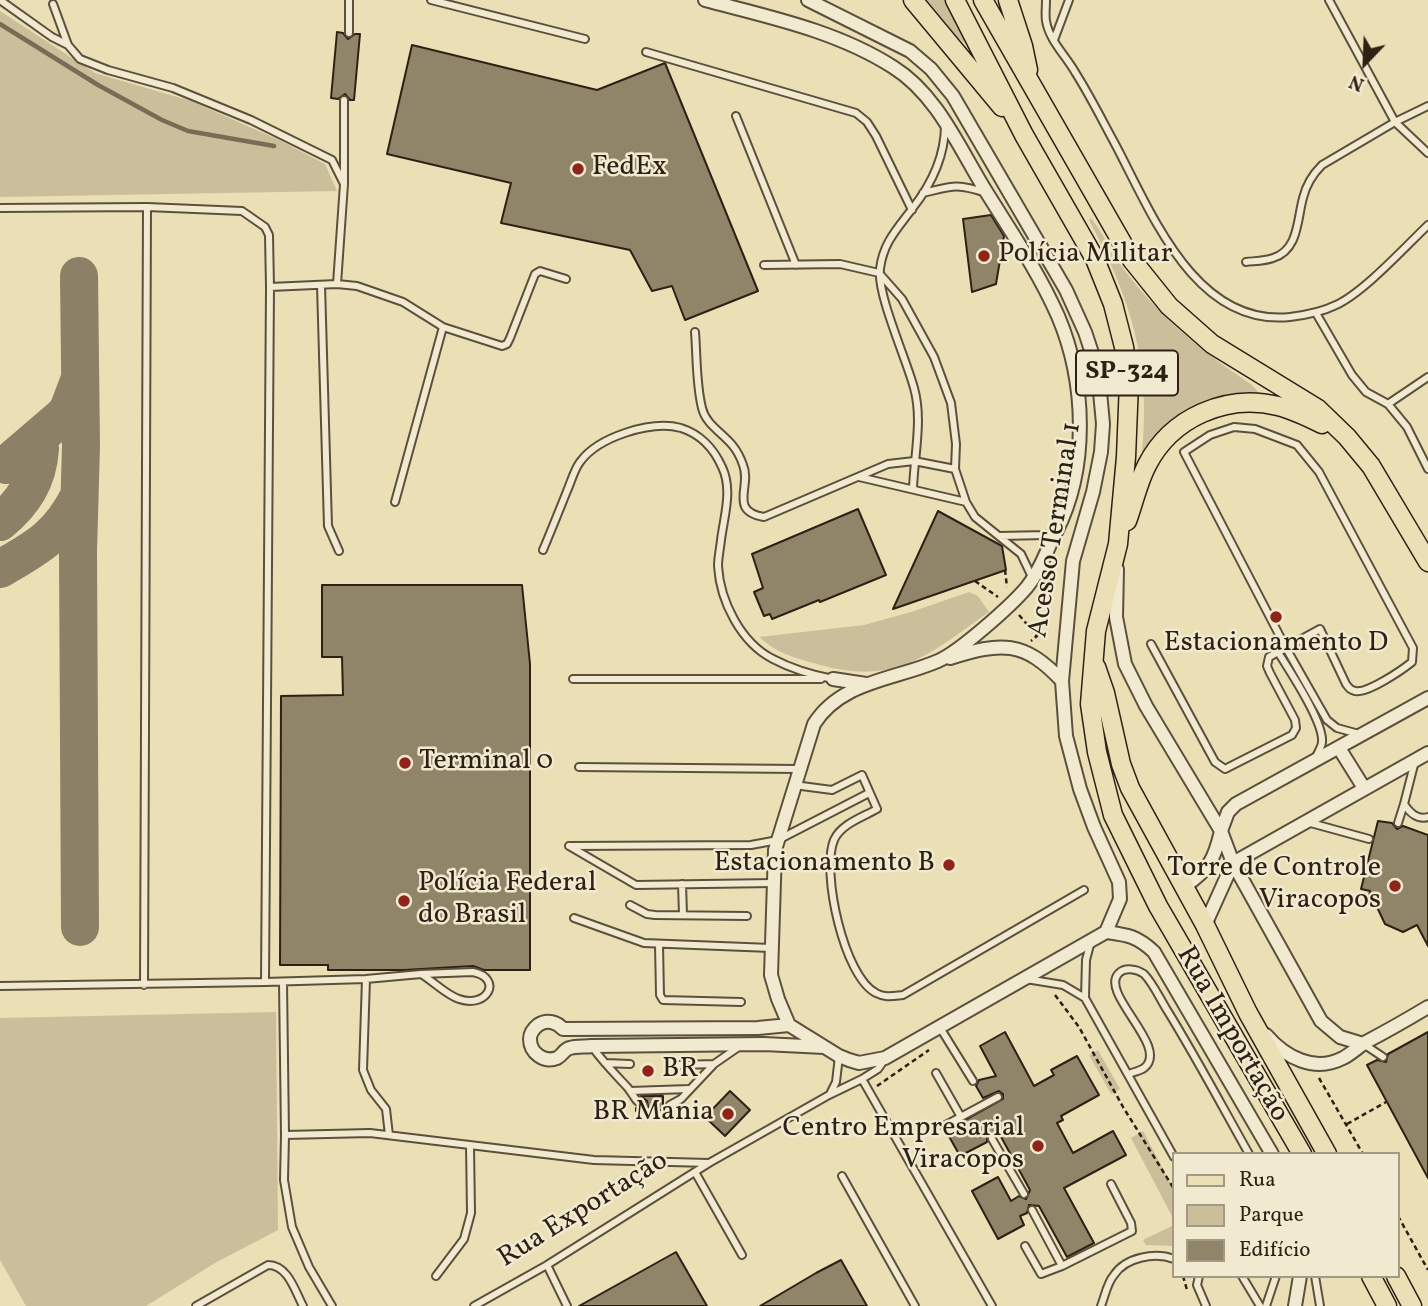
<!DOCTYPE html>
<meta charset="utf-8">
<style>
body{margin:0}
#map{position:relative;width:1428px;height:1306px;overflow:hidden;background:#ebdfb6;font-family:Vollkorn,serif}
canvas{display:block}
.legend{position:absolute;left:1172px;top:1152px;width:228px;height:126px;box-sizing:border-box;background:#f2ead0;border:2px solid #a39a85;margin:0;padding:9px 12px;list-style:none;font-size:21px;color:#2d2115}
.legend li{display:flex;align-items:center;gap:14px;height:35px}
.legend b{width:35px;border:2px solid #a39a85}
.north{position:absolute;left:1330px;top:28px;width:70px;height:70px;-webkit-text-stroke:5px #f2ead0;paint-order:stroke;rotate:203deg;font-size:19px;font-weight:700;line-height:28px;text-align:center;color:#2d2115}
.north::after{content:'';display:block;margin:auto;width:24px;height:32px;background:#2d2115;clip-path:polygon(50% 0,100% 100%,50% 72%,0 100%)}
</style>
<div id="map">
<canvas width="1428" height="1306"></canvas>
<ul class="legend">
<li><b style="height:9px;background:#ebdfb6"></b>Rua</li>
<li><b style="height:19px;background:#cbbf9b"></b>Parque</li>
<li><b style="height:19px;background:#908469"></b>Edifício</li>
</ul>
<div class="north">N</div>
</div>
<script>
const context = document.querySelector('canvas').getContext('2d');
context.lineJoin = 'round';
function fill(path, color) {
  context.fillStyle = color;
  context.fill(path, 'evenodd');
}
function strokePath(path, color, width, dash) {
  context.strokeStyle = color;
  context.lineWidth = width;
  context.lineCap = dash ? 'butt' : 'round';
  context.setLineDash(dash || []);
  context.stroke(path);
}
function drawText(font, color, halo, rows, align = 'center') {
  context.font = font + ' Vollkorn,serif';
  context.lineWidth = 5;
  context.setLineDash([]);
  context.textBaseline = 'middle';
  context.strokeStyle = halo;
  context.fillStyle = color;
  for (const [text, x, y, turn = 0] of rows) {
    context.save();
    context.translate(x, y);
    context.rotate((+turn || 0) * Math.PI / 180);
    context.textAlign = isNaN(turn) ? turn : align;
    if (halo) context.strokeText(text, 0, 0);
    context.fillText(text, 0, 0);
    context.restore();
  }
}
const green = new Path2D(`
 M927 0H948L970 47 957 37Z
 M0 11 95 73 191 101 279 140 325 164 337 191 0 197Z
 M1091 218C1102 232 1110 249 1120 264 1156 314 1201 351 1252 385L1259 393C1247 396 1233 393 1220 396 1188 404 1163 427 1146 453L1142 452C1151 363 1131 299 1089 220Z
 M969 592 978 596 989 612C928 655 895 687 817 664 795 658 776 653 759 637L864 625 911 612Z
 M276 1012 278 1230 215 1263 146 1306H26L0 1260V1018Z
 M1098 1050 1120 1089 1111 1094 1089 1055Z
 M1143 1131 1174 1190V1220L1131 1138Z
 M1174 1225V1246L1146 1245 1143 1240Z`);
const stream = new Path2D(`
 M0 24 98 85 162 120 188 131 274 146`);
const taxiway = new Path2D(`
 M79 276 81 446 78 551 80 927
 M6 465 62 417 68 410 79 381
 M0 522C24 502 38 480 40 449L34 441
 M0 569C38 547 59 536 79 496`);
const building = new Path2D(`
 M337 32 343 33 348 39 355 34H360L354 100H350L345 94 338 99 331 98Z
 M412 45 597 90 665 63 758 291 685 320 672 286 652 291 630 250 501 223 511 183 387 154Z
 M991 215 1004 236 996 284 972 292 963 219Z
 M858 509 886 575 820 602 819 600 772 619 770 614 764 616 754 592 763 588 752 554Z
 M938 511 1002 546 1006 570 893 609Z
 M322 585H522L530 664V970H484L473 966 404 970H328V965H280L281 696 343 695 342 657H322Z
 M1378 821 1392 823 1397 829 1403 826 1428 835V946L1417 925 1403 932 1385 924 1376 905 1368 902 1370 891 1361 889Z
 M1005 1032 1034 1086 1054 1075 1051 1070 1077 1056 1099 1095 1061 1116 1063 1120 1057 1123 1073 1153 1113 1131 1126 1155 1064 1188 1094 1243 1067 1257 1039 1206 1029 1205 1027 1213 1020 1216 1024 1225 998 1239 972 1191 998 1177 1011 1201 1019 1196 1026 1199 1030 1190 1000 1135 997 1136 990 1134 987 1137V1142L960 1156 946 1131 1003 1099V1094L999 1091 983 1098 976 1086 979 1080 996 1076 980 1046Z
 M1428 1032V1178L1367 1065 1377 1060 1386 1062 1388 1054Z
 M730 1091 750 1110 725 1136 705 1117Z
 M641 1096H663V1110L636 1111V1108L644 1111 648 1107 647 1101Z
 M676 1252 707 1306H579Z
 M841 1260 867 1306H760L816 1273Z`);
const path = new Path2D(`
 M1005 570 1007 587
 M975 581 998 597
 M1019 615 1037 636 1031 641
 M1055 995 1079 1027 1123 1107 1174 1189
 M1319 1078 1363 1154
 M877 1086 929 1050
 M1347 1124 1386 1102
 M1398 1216 1428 1270
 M1183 1276 1187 1290`);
const lane = new Path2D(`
 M0 0 52 37 68 45
 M431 0 585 39
 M1046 0C1046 7 1045 15 1046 21 1049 40 1066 56 1075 72 1089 94 1101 118 1114 142 1151 211 1194 327 1290 317 1306 315 1322 312 1336 305 1364 292 1405 247 1428 225
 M1329 0 1395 122 1428 106
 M53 4 68 45 80 59 108 70 173 88 251 120 332 160 344 184
 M349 33V0
 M1054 40 1069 0
 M646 52 856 113 867 122 876 136 912 210
 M736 116 796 265
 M923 193C953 186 956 183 986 193
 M0 208 147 207 242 211 265 227 269 235 270 287 337 284 357 286 403 302 443 327 502 346 507 344 510 338 535 274 540 271 566 279
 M1246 262C1255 261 1265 261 1273 258 1299 250 1297 219 1303 198 1306 185 1313 174 1322 165L1395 122 1428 153
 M764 265 840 264 879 273 902 299 934 357 951 403 956 444 955 469 966 502 975 517 1021 554 1032 577
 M337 284 344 184V100
 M321 285 328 526 339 551
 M1316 313 1352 375 1366 392 1388 404 1407 427 1428 469
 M695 332C697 357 696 384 702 408 706 425 723 433 733 446 737 451 741 459 743 465 752 486 728 511 764 517L888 464 914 461 955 469
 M1388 404 1428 377
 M859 477 966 502
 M913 489C914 456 923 420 914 388 906 358 877 295 880 269 883 243 897 229 912 209 931 185 945 156 945 125
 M395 502 443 327
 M999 536 1046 535 1054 532
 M543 550C551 531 559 511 567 491 571 482 574 470 580 462 598 437 651 420 681 428 700 434 714 449 722 467 733 490 724 516 721 540 720 549 718 558 718 566 720 601 741 643 773 659 792 669 812 675 833 679
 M1151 644 1215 762 1225 769 1292 735 1296 728 1295 720 1270 673 1267 666 1269 657 1320 629 1346 684C1349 688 1350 690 1355 691 1367 694 1402 670 1412 662L1413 648 1319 472 1297 445 1255 429 1234 427 1210 435 1184 452 1286 648 1327 720 1337 728 1359 734
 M1278 652C1289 670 1324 722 1322 742 1322 746 1318 752 1316 757
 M573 679H821
 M1415 761 1404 804C1410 813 1417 820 1428 817
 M579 767 799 769
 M794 785 832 790 862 775 877 809C863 817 841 824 834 840 821 872 844 977 876 993 885 998 893 996 903 995L1084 890
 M1307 822 1369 839
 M1398 823 1404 804
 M569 846 751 845 778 840 869 793
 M569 846 636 885 774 883
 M682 884 683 915
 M630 905 647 914 655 915 747 916
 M574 918 644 943 771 948
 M659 944 660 995 663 1000 741 1002
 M473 972C503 978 488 1009 459 999 446 995 433 981 421 974Z
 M366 979 363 1070 371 1090 386 1109 389 1135
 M1026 979 1063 985 1085 998 1174 1157
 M265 982 366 979 421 974
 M283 982 285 1135 284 1180 292 1227 309 1267 332 1306
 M144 985 147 207
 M0 986 265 982 270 287
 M1085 998 1086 960 1091 941
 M939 1026 973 1081
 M1365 1045 1383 1057
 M593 1048C604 1063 616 1075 628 1088 634 1095 635 1102 643 1105
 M605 1063 630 1064
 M679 1065 714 1064
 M936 1073 961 1117
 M1129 1074C1133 1072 1140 1071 1144 1068 1171 1047 1098 993 1119 973 1125 967 1137 969 1144 974 1153 983 1160 999 1167 1010 1196 1057 1222 1106 1249 1154
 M862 1079 992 1306
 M630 1091 689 1089
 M830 1094 836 1082 839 1056
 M670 1105 681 1099 714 1064 740 1046
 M944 1126 998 1097
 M285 1135 370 1133 594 1160 709 1163
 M992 1139 1024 1194
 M695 1172 742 1255
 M842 1176 915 1306
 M1032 1210 1062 1266 1132 1231 1131 1223 1111 1184
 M1025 1246 1041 1274 1062 1266
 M547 1265 567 1306
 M436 1276 464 1239 471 1213 470 1145
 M1199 1276 1197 1285 1206 1306
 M1242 1276 1260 1306
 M1315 1276 1320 1306
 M196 1306 268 1265C288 1265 295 1291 303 1306
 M474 1306 547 1265 709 1163 829 1095 862 1079 878 1069 885 1059
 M1101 1306C1105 1296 1107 1283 1114 1275 1126 1257 1155 1252 1174 1259
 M1266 1306 1276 1276`);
const street = new Path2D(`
 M705 0C769 17 837 31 893 67 938 95 960 150 987 193 1012 233 1039 273 1058 316 1086 382 1089 468 1056 532 1046 551 1041 570 1027 587 1011 606 959 652 938 661 894 680 841 681 814 724L775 850 771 975 778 999 789 1025 839 1056 849 1060 859 1063 885 1058 1106 932
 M808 0 910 51 931 69 953 96 1066 290 1085 332 1093 356 1100 392 1103 424 1101 452 1093 492 1073 561 1062 681 1066 736 1080 789 1094 827 1119 882 1120 899 1106 932
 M1117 569 1116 617 1125 664 1146 706 1221 831C1214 861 1209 869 1184 887
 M950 658C1001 642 1024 640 1062 681
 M833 679 866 684
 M1339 748 1364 788
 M1205 925 1233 863 1428 753
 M1106 932C1128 935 1137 936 1154 952L1272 1154
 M789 1025 758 1028 563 1029C557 1022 547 1019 538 1025 533 1029 530 1033 530 1039 530 1053 544 1063 557 1058 563 1055 564 1049 570 1048 576 1046 585 1047 592 1046L764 1044 824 1047
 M1266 1035C1285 1057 1314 1073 1343 1058 1351 1054 1358 1047 1366 1042 1387 1031 1408 1019 1428 1007
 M1363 1044 1340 1037 1321 1021 1233 863 1221 831 1228 812 1236 804 1428 698
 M1295 1306 1300 1276`);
const primary = new Path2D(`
 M913 0 1002 107
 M955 0 1024 135 1095 259 1113 304 1124 347 1129 383 1126 457 1118 544 1096 631 1090 704 1097 752 1113 815 1158 906 1302 1154
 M983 0 1132 260 1169 306 1212 344 1318 409 1347 437 1371 466 1428 562
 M1008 0 1023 46 1028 70
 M1127 521C1134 502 1138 482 1147 465 1171 418 1226 393 1278 406 1294 410 1308 417 1322 424
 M1096 667 1105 693 1121 764 1130 788 1205 925 1248 1013 1327 1154
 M1371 1276 1387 1306
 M1396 1276 1412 1306`);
const markers = [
 [578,169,7,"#8f2418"],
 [984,256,7,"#8f2418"],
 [1276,617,7,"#8f2418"],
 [405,763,7,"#8f2418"],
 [949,865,7,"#8f2418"],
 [1395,886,7,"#8f2418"],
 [404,901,7,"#8f2418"],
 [648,1071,7,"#8f2418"],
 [728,1114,7,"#8f2418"],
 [1038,1146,7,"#8f2418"]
];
const shields = [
 [1127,373,102]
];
const shieldNames = [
 ["SP-324",1127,373]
];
const poiNames = [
 ["FedEx",592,169],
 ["Polícia Militar",998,256],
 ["Estacionamento D",1276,645,"center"],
 ["Terminal 0",419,763],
 ["Estacionamento B",935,865,"right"],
 ["Torre de Controle",1381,870,"right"],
 ["Viracopos",1381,902,"right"],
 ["Polícia Federal",418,885],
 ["do Brasil",418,917],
 ["BR",662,1071],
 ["BR Mania",714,1114,"right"],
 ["Centro Empresarial",1024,1130,"right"],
 ["Viracopos",1024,1162,"right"]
];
const streetNames = [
 ["Acesso Terminal 1",1057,530,-81],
 ["Rua Importação",1231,1035,60],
 ["Rua Exportação",584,1211,-32]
];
fill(green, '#cbbf9b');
strokePath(stream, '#786c55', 4.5);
strokePath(taxiway, '#8c8066', 38);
fill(building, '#908469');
strokePath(building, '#2d2115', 2);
strokePath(lane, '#5c503d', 10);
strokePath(street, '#5c503d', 16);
strokePath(primary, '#2d2115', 21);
strokePath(path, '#2d2115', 2.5, [5, 3.5]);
strokePath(lane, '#f2ead0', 6);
strokePath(street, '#f2ead0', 12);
strokePath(primary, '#ebdfb6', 18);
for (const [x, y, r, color] of markers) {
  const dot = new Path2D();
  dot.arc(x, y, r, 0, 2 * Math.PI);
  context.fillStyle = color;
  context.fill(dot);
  strokePath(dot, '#f2ead0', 2.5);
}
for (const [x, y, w] of shields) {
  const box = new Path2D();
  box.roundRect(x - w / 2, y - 22.5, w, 45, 5);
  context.fillStyle = '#f2ead0';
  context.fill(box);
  strokePath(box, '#2d2115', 2);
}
drawText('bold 26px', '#2d2115', null, shieldNames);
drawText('28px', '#2d2115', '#f2ead0', poiNames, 'left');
drawText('28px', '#2d2115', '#f2ead0', streetNames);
</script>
